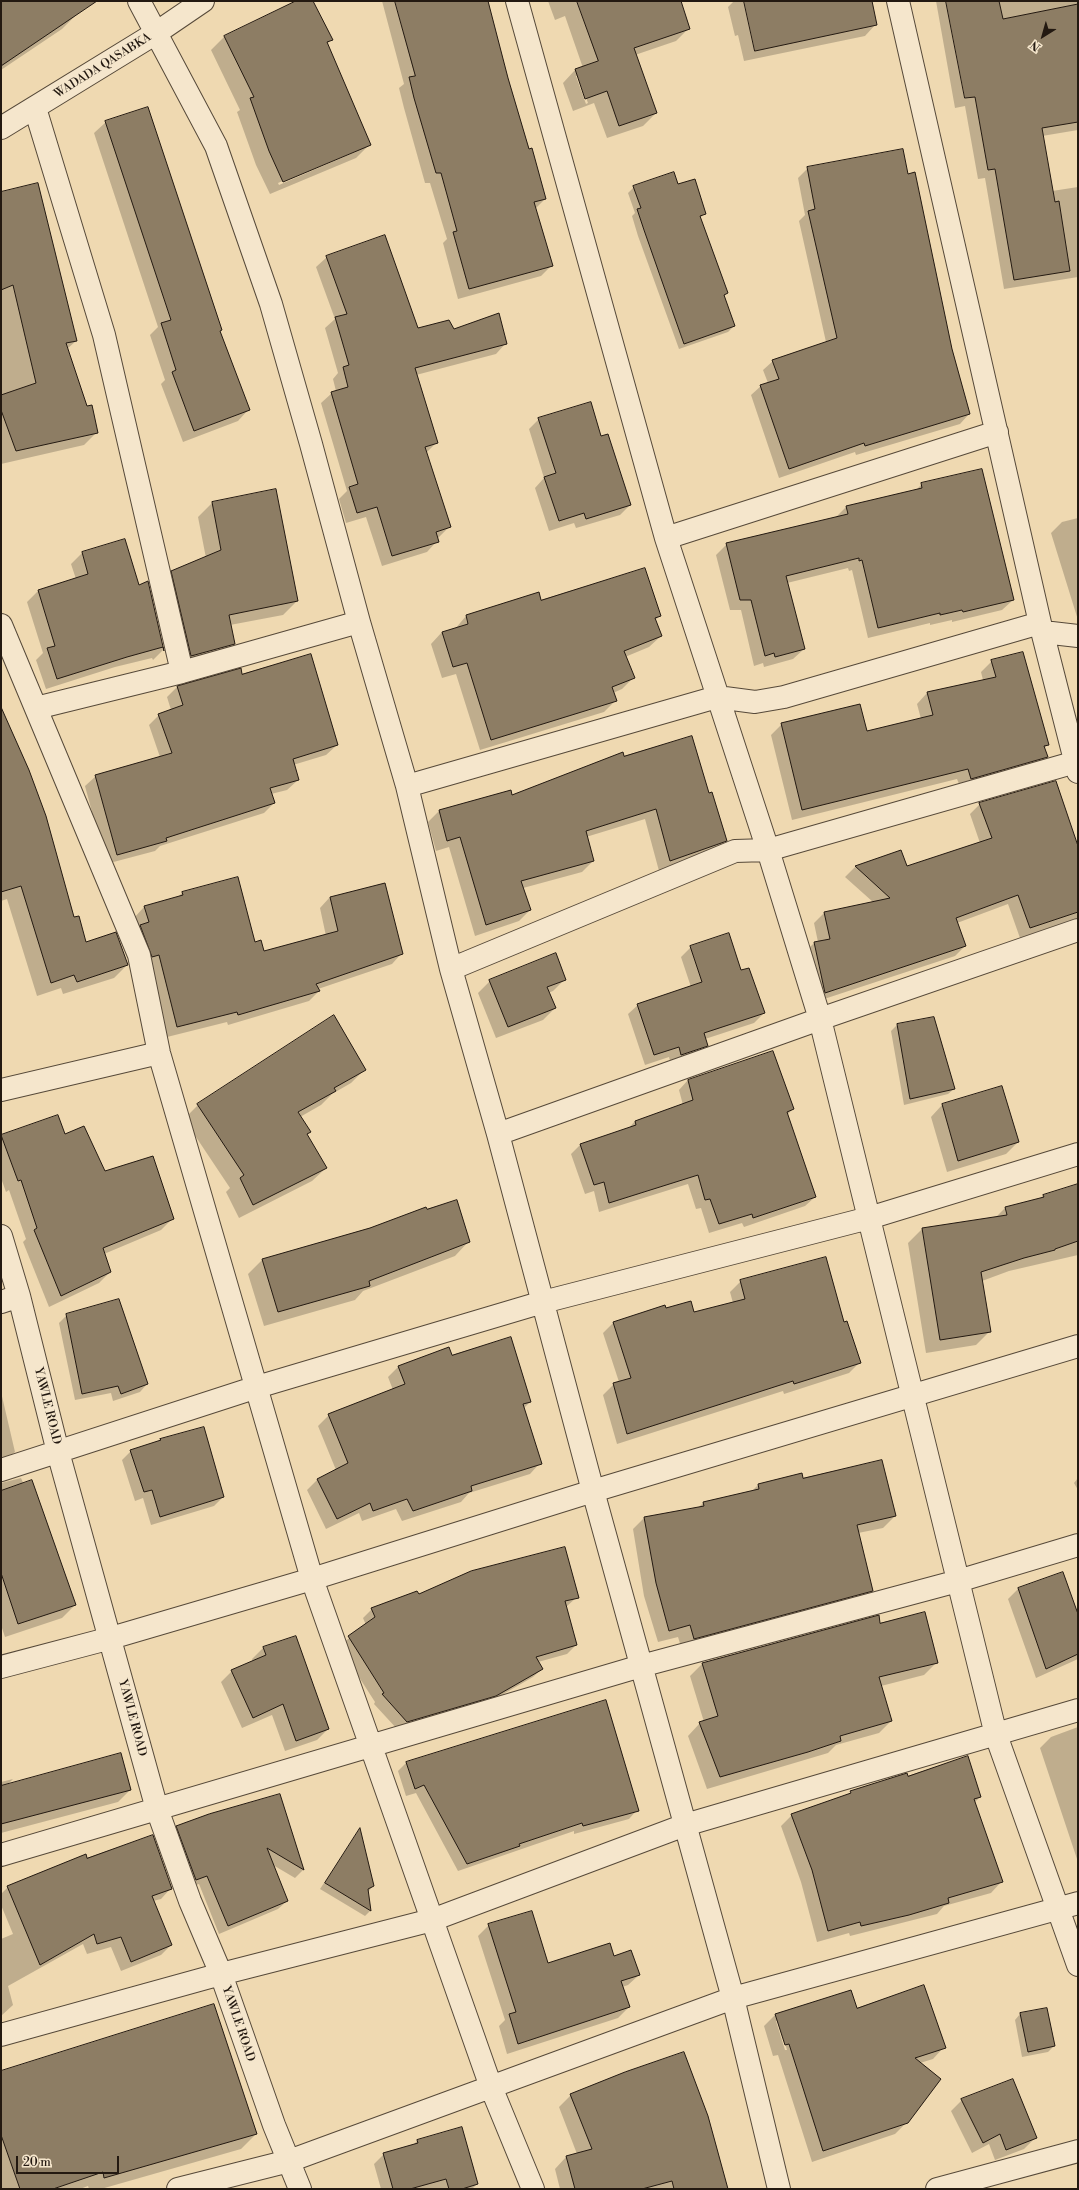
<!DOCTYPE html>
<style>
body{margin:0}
#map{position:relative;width:1079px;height:2190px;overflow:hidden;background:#efd9b1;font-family:"Libre Bodoni",serif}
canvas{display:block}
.frame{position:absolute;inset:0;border:2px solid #231911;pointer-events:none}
.north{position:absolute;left:1023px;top:16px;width:40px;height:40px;-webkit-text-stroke:3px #f5e6cc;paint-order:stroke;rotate:217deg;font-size:11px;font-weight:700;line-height:16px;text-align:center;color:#231911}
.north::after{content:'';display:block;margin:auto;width:14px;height:18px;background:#231911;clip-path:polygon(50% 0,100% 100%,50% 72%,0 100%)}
.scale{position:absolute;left:16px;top:2156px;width:103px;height:18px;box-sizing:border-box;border:2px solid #231911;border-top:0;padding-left:5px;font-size:12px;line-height:14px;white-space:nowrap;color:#231911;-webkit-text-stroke:3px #f5e6cc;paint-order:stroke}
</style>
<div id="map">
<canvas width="1079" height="2190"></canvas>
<div class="frame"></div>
<div class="north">N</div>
<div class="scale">20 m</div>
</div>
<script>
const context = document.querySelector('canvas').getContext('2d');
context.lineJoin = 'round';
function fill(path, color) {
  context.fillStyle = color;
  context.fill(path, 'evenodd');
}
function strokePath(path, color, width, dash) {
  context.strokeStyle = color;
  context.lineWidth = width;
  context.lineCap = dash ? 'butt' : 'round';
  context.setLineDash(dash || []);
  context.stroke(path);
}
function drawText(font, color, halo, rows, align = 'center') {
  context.font = font + ' "Libre Bodoni",serif';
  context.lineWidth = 3;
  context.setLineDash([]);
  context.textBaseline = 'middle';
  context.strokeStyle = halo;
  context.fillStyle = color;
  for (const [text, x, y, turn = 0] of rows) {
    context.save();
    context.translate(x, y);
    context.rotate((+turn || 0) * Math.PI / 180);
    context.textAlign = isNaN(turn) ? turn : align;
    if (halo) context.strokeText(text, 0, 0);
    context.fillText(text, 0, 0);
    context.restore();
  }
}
const shadow = new Path2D(`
 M8 1H72L79 12 62 29 1 70V6Z
 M298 1H312L331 40 327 44 370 144 356 158 270 194 256 165 237 112 240 110 211 50 224 37ZM355 150V152L279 185 278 183Z
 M382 1H487L507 78 545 199 535 209 551 266 541 276 458 299 443 243 447 239 430 183H425L404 108 399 88 404 84Z
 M548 1H680L689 28 676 41 635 55 656 113 643 126 607 138 594 103 573 111 563 83 575 70 583 68 565 16 555 20ZM576 76H578L588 103 586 104Z
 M734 1H871L876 24 865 36 744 61 738 35 735 36 728 7Z
 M936 1 1078 2V130L1042 136 1052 191 1078 187V277L1004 289 985 178 978 179 965 106 955 108Z
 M106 122 220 331 249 409 238 421 183 442 161 384 165 380 150 335 158 327 94 133Z
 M808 168 907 175 969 414 960 424 856 455 855 452 779 478 751 395 761 386 768 383 763 370 773 361 826 342 799 221 805 215 798 178Z
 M677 186 705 213 700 218 727 293 723 297 734 326 728 332 679 349 638 236 632 216 635 213 628 193 634 187Z
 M1 193 76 341 67 349 87 407 97 432 84 445 1 464Z
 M327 257 417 330 453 331 506 343 496 354 416 375 437 442 426 453 449 527 437 539V541L427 552 382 566 366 517 346 523 339 499 347 491 321 403 332 393 336 391 333 379 338 373 325 328 335 319 316 267Z
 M539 419 601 437 630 505 620 515 576 528 574 523 549 531 535 488 544 478 529 429Z
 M922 484 1013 600 1002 610 952 622V620L930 625V623L868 638 852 570 849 571 848 568 787 583 804 649 793 659 764 667 763 663 754 666 741 610H730L716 555 727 544 835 518 846 507 915 491Z
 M212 503 297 601 283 615 230 625 234 644 220 658 177 670 158 586 172 572 206 558 198 517Z
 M1078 518V620L1051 533 1062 522Z
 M124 540 139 586 147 582 163 650 153 660 152 658 115 667 46 689 36 660 43 653 27 602 38 591 76 579 71 564 82 553Z
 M541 601 660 616 655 620 661 636 649 647 625 657 633 678 622 689 613 693 615 701 604 712 480 750 456 674 442 678 431 644 442 632 455 629 466 616Z
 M992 661 1048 744 1044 749 1047 757 1036 767 961 789 957 779 792 820 771 735 782 724 866 732 921 719 917 704 927 693 983 680 981 672Z
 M240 670 242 676 337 745 326 755 293 765 298 780 287 790 271 794 274 803 264 813 160 846 155 851 106 864 85 786 96 776 160 757 149 725 159 715 171 710 167 697 177 687Z
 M1 710 73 919 85 943 127 965 114 978 63 994 61 988 37 996 7 899 1 901Z
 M624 757 708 794 726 840 715 851 659 871 645 819 586 837 593 861 582 872 523 888 530 910 519 921 475 936 449 847 436 851 428 822 439 811 510 791 511 796Z
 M980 804 1078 876V918L1020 938 1008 904 957 923 965 946 955 956 815 1002 804 953 814 943 818 942 814 923 824 913 873 902 845 877 855 867 901 852 906 867 980 843 970 814Z
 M182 893 255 943 264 952 326 936 320 908 330 897 402 953 392 964 318 989 319 991 309 1001 228 1025 227 1022 167 1037 134 918 144 907 178 897Z
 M691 947 741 971 764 1013 754 1023 705 1039 707 1046 697 1055 671 1065 669 1057 645 1065 628 1014 638 1005 691 987 681 957Z
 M565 979 553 991 548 993 555 1008 543 1020 496 1038 478 993 490 981Z
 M897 1025 954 1089 948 1094 904 1105 891 1031Z
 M365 1069 351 1083 332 1094 321 1105 300 1117 310 1132 306 1135 326 1168 312 1181 239 1218 226 1192 230 1188 184 1119 198 1105Z
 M688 1080 793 1109 787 1115 815 1197 805 1206 744 1227 742 1223 709 1233 701 1208 696 1209 688 1184 599 1212 594 1191 585 1194 571 1154 580 1145 628 1129 635 1121 683 1105 679 1090Z
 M942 1105 1018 1142 1006 1154 947 1172 931 1117Z
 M2 1136H64L104 1173 172 1219 161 1230 104 1254 110 1272 99 1283 49 1307 23 1242 26 1239 9 1190 6 1192 1 1178Z
 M1078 1185V1255L1009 1271 982 1281 990 1331 976 1345 926 1353 908 1243 922 1229 996 1217 1005 1208 1040 1199 1043 1196Z
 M426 1211 469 1241 455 1256 363 1291 355 1300 264 1326 248 1274 262 1260Z
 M741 1281 843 1323 860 1362 849 1373 784 1394 783 1391 617 1444 603 1395 614 1384 619 1382 603 1333 614 1322 665 1309 694 1314 733 1303 730 1292Z
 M67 1315 147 1384 140 1392 113 1401 111 1393 75 1400 59 1323Z
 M452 1356 530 1402 523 1409 540 1463 530 1474 469 1493 461 1502 402 1521 396 1509 362 1521 359 1513 326 1529 307 1490 318 1479 336 1470 318 1426 329 1415 393 1390 388 1377 399 1366Z
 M1 1392 15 1452 1 1465Z
 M161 1439 223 1497 214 1506 151 1525 143 1498 135 1501 122 1460 131 1451 158 1442Z
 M21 1478 75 1605 62 1618 5 1637 1 1625V1483Z
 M1078 1478V1490L1074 1483Z
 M802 1479 895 1516 883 1528 858 1533 872 1591 860 1602 682 1650 678 1637 658 1642 644 1596 633 1529 644 1518 698 1508 703 1503 752 1491 758 1485Z
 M1018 1589 1078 1617V1659L1036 1678 1008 1599Z
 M577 1597 566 1607 576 1645 567 1654 538 1662 542 1669 533 1677 486 1704 398 1730 374 1704 375 1702 339 1646 366 1625 363 1618 372 1609Z
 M878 1616 880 1625 937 1662 924 1675 881 1686 891 1721 879 1733 836 1745 828 1753 707 1789 688 1736 700 1723 704 1722 690 1676 702 1664Z
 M263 1648 328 1729 317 1740 285 1751 272 1715 242 1728 221 1682 232 1671 253 1662 252 1659Z
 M1078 1727V1862L1040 1748 1051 1737Z
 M406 1763 637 1810 629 1819 574 1834V1831L458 1871 416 1793 406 1796 398 1771Z
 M908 1777 980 1797 974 1803 1002 1881 991 1893 944 1906 937 1914 850 1936 849 1933 817 1942 801 1882 781 1826 792 1815 848 1795 851 1792Z
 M13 1779 6 1786 130 1790 118 1802 1 1833V1782Z
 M279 1796 303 1870 295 1878 273 1865 287 1901 278 1909 219 1934 199 1884 187 1888 168 1836 177 1827Z
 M359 1830 373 1886 368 1892 370 1911 365 1916 320 1889Z
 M87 1860 171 1888 161 1899 153 1901 171 1945 161 1955 121 1971 111 1947 87 1954 83 1944 8 1986 13 2005 1 2016V1939L13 1934 1 1905V1894L8 1887Z
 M489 1925 548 1964 613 1957 639 1975 628 1985 622 1987 629 2007 618 2018 507 2054 499 2026 505 2020 478 1936Z
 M850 1991 856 2009 944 2047 933 2059 920 2063 907 2122 895 2134 812 2162 778 2055 773 2056 764 2026 775 2015ZM776 2021H778L787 2050H785Z
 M1020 2014 1054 2046 1048 2052 1022 2057 1015 2020Z
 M1 2072 256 2134 241 2149 101 2189H89L88 2186 80 2189H1Z
 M571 2095 727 2189H560L555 2169 566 2157 577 2154 559 2107Z
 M962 2100 1035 2138 1024 2149 995 2160 989 2144 972 2153 951 2111Z
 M417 2141 477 2184 472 2189H381L374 2164 384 2154 412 2146Z`);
const building = new Path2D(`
 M1 1H97L1 66Z
 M296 1H313L333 40 327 42 371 145 283 182 269 151 250 98 254 97 224 36Z
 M395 1H488L508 78 529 149 532 148 546 199 534 202 553 266 469 289 453 232 457 231 441 173H436L414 98 409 77 415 76Z
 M577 1H681L690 29 634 48 657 113 619 126 607 91 585 99 575 69 598 61Z
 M744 1H872L877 25 755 51Z
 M946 1H999L1003 19 1078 4V122L1042 128 1055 202 1059 201 1070 271 1014 280 995 169 988 170 975 97 965 98Z
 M148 107 222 330 220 331 250 410 194 431 172 372 176 370 161 323 171 320 105 121Z
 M903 149 908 174 915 172 952 349 970 414 865 446 864 443 789 469 760 385 779 379 772 360 837 338 808 211 815 209 807 167Z
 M674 172 678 184 695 179 706 214 700 216 728 293 724 295 735 326 684 344 644 230 637 209 641 208 633 186Z
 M38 183 77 341 66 343 87 406 92 405 98 433 16 451 1 410V395L36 383 13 285 1 290V192Z
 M385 235 418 328 449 320 454 329 499 313 507 344 415 368 438 443 425 447 451 527 436 532 439 542 392 556 377 507 357 513 349 487 358 484 331 392 348 387 343 367 349 365 335 317 347 314 326 256Z
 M591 402 601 436 608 434 631 505 586 519 584 513 559 521 544 477 556 473 538 418Z
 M982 469 1014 600 963 612 962 610 940 615V613L878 628 862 560 859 561V558L786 576 805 649 775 657 774 653 765 656 751 600H740L726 543 848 514 846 506 922 488 921 483Z
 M276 489 298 601 229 615 235 644 191 656 171 571 221 550 212 502Z
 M125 539 139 585 148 581 164 651 163 647 127 657 57 679 47 648 55 646 38 590 88 574 82 552Z
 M645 568 661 616 655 618 662 636 624 651 635 678 612 687 617 701 491 740 467 663 453 667 442 632 468 624 466 615 539 592 541 600Z
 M1023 652 1049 745 1044 746 1048 757 971 779 968 769 802 810 781 723 860 704 867 731 933 715 927 692 996 677 991 660Z
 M311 654 338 745 293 759 299 780 270 788 275 803 166 838 167 841 117 855 95 775 172 753 158 714 183 705 177 686 241 668 242 674Z
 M1 707 29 770 46 816 74 917 79 916 86 942 116 932 128 965 77 982 74 975 51 983 21 886 1 892Z
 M692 736 709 793 712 792 727 841 670 861 656 809 586 831 594 861 521 881 531 910 486 925 460 837 447 841 439 810 511 790 512 795 623 752 624 756Z
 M1056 781 1078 846V912L1030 928 1018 895 956 918 966 946 825 993 814 942 830 939 824 912 890 898 855 866 901 850 907 866 992 838 979 803Z
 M238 877 255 942 261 940 264 951 338 931 330 897 385 883 403 954 316 984 320 991 238 1015 237 1012 177 1027 159 955 152 957 140 925 149 922 144 906 183 895 182 892Z
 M729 933 741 970 749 968 765 1013 704 1033 708 1046 681 1055 679 1047 654 1055 637 1004 702 982 690 946Z
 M556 953 566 980 547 987 556 1008 508 1027 489 980Z
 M334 1015 366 1070 334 1088 336 1091 298 1112 311 1132 307 1134 327 1168 253 1205 240 1178 244 1175 197 1104Z
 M934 1017 955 1089 910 1099 897 1024Z
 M773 1051 794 1109 787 1112 816 1197 753 1218 752 1214 719 1224 710 1199 705 1200 698 1175 609 1203 604 1182 594 1185 580 1144 636 1125 635 1121 693 1100 688 1080Z
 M1002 1086 1019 1142 958 1161 942 1104Z
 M58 1115 65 1134 84 1126 105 1171 153 1156 174 1219 103 1248 111 1272 61 1296 34 1230 37 1228 21 1180 18 1181 1 1135Z
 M1078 1184V1241L1055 1249V1250L1024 1258 981 1272 991 1332 940 1340 922 1228 1007 1215 1005 1207 1044 1197 1043 1195Z
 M457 1200 470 1242 369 1281 370 1286 278 1312 262 1259 370 1228 426 1207 427 1209Z
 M826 1257 844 1322 847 1321 861 1363 794 1384 793 1381 627 1434 613 1383 631 1378 613 1322 665 1305 666 1308 691 1301 694 1312 745 1299 740 1280Z
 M119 1299 148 1384 121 1394 118 1386 82 1394 66 1314Z
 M511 1337 531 1402 523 1404 542 1464 471 1486 472 1491 413 1511 407 1499 373 1511 370 1503 337 1519 317 1479 348 1463 328 1414 405 1384 398 1366 449 1347 452 1355Z
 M204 1427 224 1497 160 1517 152 1490 144 1492 130 1450 161 1440 160 1439Z
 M882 1460 896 1516 857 1525 873 1591 694 1639 690 1625 669 1631 656 1583 644 1517 704 1506 703 1502 759 1489 758 1484 802 1473 803 1478Z
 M32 1480 76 1605 18 1624 1 1573V1491Z
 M565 1547 579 1598 565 1601 577 1645 536 1657 543 1669 496 1696 407 1722 382 1694 384 1693 348 1636 375 1617 371 1608 417 1591 419 1594 471 1571Z
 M1063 1572 1078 1614V1654L1046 1669 1018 1588Z
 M925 1612 938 1663 879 1677 892 1721 840 1736 841 1741 808 1752 720 1777 699 1722 718 1716 702 1663 879 1615 880 1623Z
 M296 1636 329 1729 296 1741 283 1704 253 1718 231 1670 266 1655 263 1647Z
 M606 1700 639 1811 583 1826 582 1823 519 1844 520 1846 467 1864 424 1785 415 1789 406 1762Z
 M121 1753 131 1790 1 1824V1786Z
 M968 1756 981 1797 974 1799 1003 1882 948 1898 949 1903 909 1915 861 1926 860 1922 828 1931 812 1870 791 1814 851 1793 850 1791 907 1773 908 1776Z
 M280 1794 304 1870 267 1848 288 1901 228 1926 207 1876 196 1880 176 1826 209 1814Z
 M360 1828 374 1886 368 1889 371 1911 325 1883Z
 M153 1835 172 1889 152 1896 172 1945 131 1962 121 1937 97 1944 94 1934 40 1965 7 1886 86 1854 87 1858Z
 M532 1911 548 1963 610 1943 614 1956 631 1950 640 1975 621 1981 630 2007 518 2044 509 2014 516 2012 488 1924Z
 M924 1985 946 2048 915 2058 941 2079 908 2123 823 2151 789 2044 785 2045 775 2014 851 1990 857 2008Z
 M214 2004 257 2134 104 2178 103 2172 53 2189H20L1 2135V2071Z
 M1047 2008 1055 2046 1028 2052 1020 2013Z
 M684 2052 708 2116 728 2189H674L672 2181 642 2189H575L566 2156 592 2149 570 2094 625 2072Z
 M1013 2079 1037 2138 1006 2150 1000 2134 983 2143 961 2099Z
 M462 2127 478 2184 462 2189H449L446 2179 410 2189H393L383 2153 418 2143 417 2140Z`);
const minor = new Path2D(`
 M139 1 216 146 271 304 311 444 359 622 407 786 451 969 498 1134 593 1491 733 1998 779 2189
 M517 1 666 538 768 850 820 1019 996 1735 1078 1965
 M898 1 1040 623 1078 772
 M35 108 104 335 182 672
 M1 128 156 33 203 1
 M666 538 997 432
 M1 625 139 955 159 1053 312 1579 491 2087 533 2189
 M1043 632 1078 636
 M36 708 182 672 359 622
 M407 786 717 697 755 702 784 697 1040 623
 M451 969 735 851 768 850 1076 762
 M1 1090 159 1053
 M498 1134 820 1019 1078 930
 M1 1236 19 1296 58 1452 157 1809 190 1901 221 1974 274 2125 300 2189
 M1 1302 19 1296
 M1 1470 257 1387 543 1302 869 1218 1078 1154
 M1 1667 111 1638 312 1579 593 1491 1078 1346
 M1 1855 641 1666 958 1581 1078 1545
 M1 2035 221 1974 432 1920 685 1825 1078 1710
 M178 2189 289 2161 733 1998 1078 1903
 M937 2189 1078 2151`);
const streetNames = [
 ["WADADA QASABKA",103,66,-32],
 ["YAWLE ROAD",47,1406,76],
 ["YAWLE ROAD",132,1718,75],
 ["YAWLE ROAD",238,2024,71]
];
fill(shadow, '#0003');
fill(building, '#8d7d64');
strokePath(building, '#231911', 1);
strokePath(minor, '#564939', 24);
strokePath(minor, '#f5e6cc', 22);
drawText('12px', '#231911', '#f5e6cc', streetNames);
</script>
